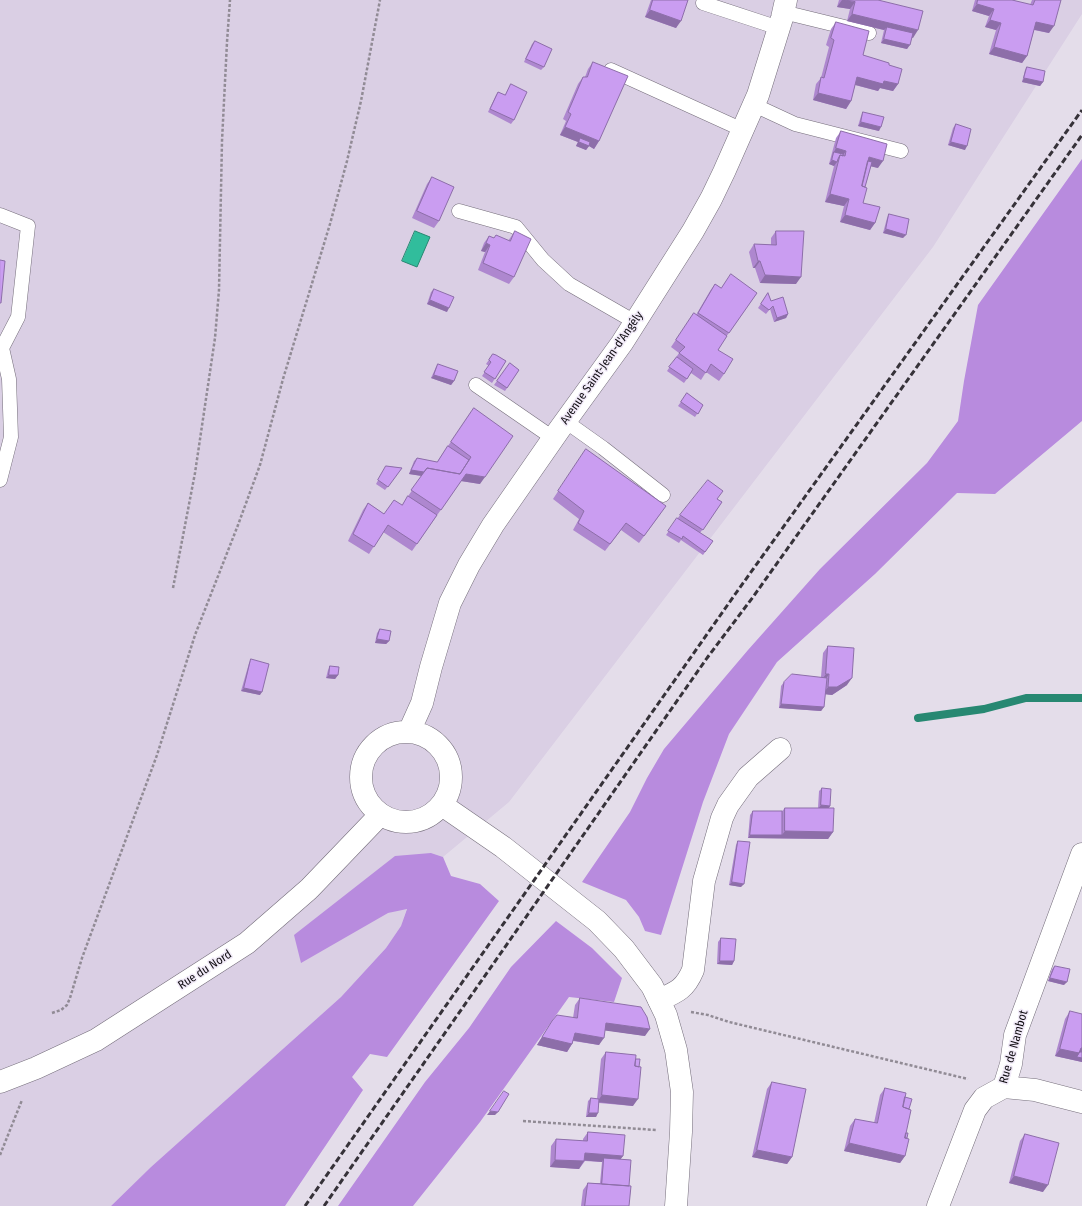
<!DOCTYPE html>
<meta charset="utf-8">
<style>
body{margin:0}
canvas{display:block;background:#e4ddea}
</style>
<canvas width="1082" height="1206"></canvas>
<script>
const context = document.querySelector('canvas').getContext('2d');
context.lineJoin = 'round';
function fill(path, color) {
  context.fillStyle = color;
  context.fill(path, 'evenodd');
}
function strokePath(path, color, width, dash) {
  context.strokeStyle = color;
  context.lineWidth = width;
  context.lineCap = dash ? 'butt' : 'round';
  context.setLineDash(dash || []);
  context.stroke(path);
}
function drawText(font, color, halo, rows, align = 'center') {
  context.font = font + ' "Fira Sans Condensed",sans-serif';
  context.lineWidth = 3;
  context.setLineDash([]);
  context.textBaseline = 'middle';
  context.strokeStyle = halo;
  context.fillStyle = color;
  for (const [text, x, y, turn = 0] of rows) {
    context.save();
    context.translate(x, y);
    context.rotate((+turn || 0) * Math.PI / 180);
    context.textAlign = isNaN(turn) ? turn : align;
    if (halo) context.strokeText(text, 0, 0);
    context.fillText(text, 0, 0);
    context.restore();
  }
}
const built = new Path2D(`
 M0 0H1082V14L933 247 509 802 443 857 431 853 388 913 407 908 401 926 386 948 341 997 151 1167 111 1206H0Z`);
const forest = new Path2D(`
 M1082 159V421L995 494 957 493 875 574 777 662 729 734 703 802 661 935 645 931 639 917 626 900 582 882 630 812 647 778 664 749 748 650 820 569 927 463 958 421 964 381 978 305Z
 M431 853 443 857 451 876 480 884 499 901 387 1057 370 1054 352 1077 363 1090 285 1206H111L151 1167 341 997 386 948 401 926 407 909 388 913 301 963 294 935 395 856Z
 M556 921 592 948 622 978 614 1002 569 997 480 1122 413 1206H338L425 1082 469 1028 511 967Z`);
const water = new Path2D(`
 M415 231 430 237 417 267 402 261Z`);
const stream = new Path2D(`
 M918 718 984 709 1026 698H1082`);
const path = new Path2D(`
 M173 588 195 473 215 338 219 290 222 141 227 42 230 0
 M691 1012 708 1015 729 1022 968 1079
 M52 1013 61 1010 67 1005 70 998 82 958 157 755 195 635 238 525 260 465 283 379 330 224 347 161 361 101 380 0
 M523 1121 656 1130
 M0 1155 22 1100`);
const lane = new Path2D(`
 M703 3 779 28
 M783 12 869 33
 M611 70 743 130
 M754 105 795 124 901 151
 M459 211 516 227 543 260 569 284 635 322
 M0 215 28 226 18 317 2 348
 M0 347 2 348 9 379 11 437 0 480
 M476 385 553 438
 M565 421 603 448 663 495`);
const street = new Path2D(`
 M659 1000C677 992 685 989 693 970L704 881 722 818 728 805 748 777 780 749
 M1004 1087 1035 1090 1082 1102
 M938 1206 975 1110 984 1098 1004 1087 1011 1064 1015 1035 1082 854`);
const secondary = new Path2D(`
 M361 777a45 45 0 1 1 90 0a45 45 0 1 1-90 0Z
 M409 732 422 703 431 667 450 603 469 565 493 525 559 430 622 343 693 231 711 199 724 172 758 95 782 18 786 0
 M442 805 503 847 597 921 624 949 652 986 666 1015 676 1050 682 1092 681 1132 676 1206
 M0 1082 36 1068 96 1040 247 943 309 889 380 815`);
const rail = new Path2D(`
 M305 1206 736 593 1082 110
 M324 1206 707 658 753 597 1082 135`);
const wall = new Path2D(`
 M651 0H688L676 28 645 17Z
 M839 0H878L913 38 912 37 907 49 881 43 884 30 847 21 850 9 837 7Z
 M975 0H1012L1030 5 1032 0H1059L1049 33 1034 30 1027 56 1022 63 989 54 996 30 985 27 989 16 972 11Z
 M836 22 863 55 889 65 898 84 893 91 880 88 878 91 855 85 851 101 846 109 813 100 816 84 821 78 829 47 826 45 831 29Z
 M535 41 544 67 541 70 524 62 532 44Z
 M593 62 599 141 594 149 589 146 586 150 576 146 578 142 560 135 566 121 563 119 578 84 583 77H585L588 69Z
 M1027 67 1043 82 1040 86 1022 82 1025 70Z
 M511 84 514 120 511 124 488 112 496 95 498 92 505 95Z
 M863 112 879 131 858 126 861 116Z
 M956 124 965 150 948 145 953 128Z
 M841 131 878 168 871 166 865 187 863 203 875 223 870 230 840 222 844 206 825 202 834 166 829 164 836 138Z
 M432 177 439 221 434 228 412 218 427 184Z
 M889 214 903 238 883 233 887 218Z
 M515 231 514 277 509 284 478 270 485 252 481 251 484 243 489 236 494 238 508 241Z
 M776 231 796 284 760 283 755 268H753L749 252 754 244 771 245V238Z
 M715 284 721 288 757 293 726 337 718 350 724 374 719 381 706 372 701 380 691 373 684 383 667 371 679 353 671 347 694 313 696 315 710 291Z
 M434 289 447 312 427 304 431 292Z
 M768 293 771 301 788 314 786 318 774 322 770 309 766 314 758 308Z
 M493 354 506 361 492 383 482 376 489 366 486 364Z
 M510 363 519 370 505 391 494 385Z
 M438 364 454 381 451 385 431 378 436 367Z
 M687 393 703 405 695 417 678 406Z
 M474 408 480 484 461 481 412 551 383 532 369 554 348 541 363 510 368 503 384 514 402 505 422 476 409 474 414 461 417 458 437 462Z
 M586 449 661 513 639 543 621 530 605 551 573 530 579 519 553 499Z
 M386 466 402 468 385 490 376 484Z
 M717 499 722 502 700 533 713 541 703 555 681 540 679 543 666 535 680 515Z
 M380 629 389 641 386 644 375 643 377 633Z
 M828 646 847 685 832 695 825 694 824 707 821 711 779 708 781 686 784 682 821 677 823 653Z
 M251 659 260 695 241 691 249 663Z
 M330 666 338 675 335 679 326 678 328 670Z
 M822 788 830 806 829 808 833 832 828 839 748 838 750 815 753 811H782L785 808H818L819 791Z
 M738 841 741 887 729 885 736 845Z
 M721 938 734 961 732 965 717 964 718 942Z
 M1055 966 1064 985 1048 981 1052 969Z
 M580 998 645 1036 605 1030 599 1045 573 1041 572 1044 567 1052 537 1045 552 1021 573 1018 575 1005Z
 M1070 1011 1082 1062 1055 1056 1065 1019Z
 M606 1052 633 1106 599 1103 596 1117H586L588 1101 591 1098 597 1099 601 1059Z
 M772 1082 792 1157 787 1164 752 1157 767 1089Z
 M885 1088 905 1097 909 1109 906 1133 907 1138 905 1156 900 1163 844 1151 850 1126 855 1119 874 1123 880 1095Z
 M588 1132 623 1156 620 1159 629 1186V1206H581L583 1190 588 1183H600L602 1162 585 1161 579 1169 550 1167 551 1146 556 1139 583 1141V1139Z
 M1025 1134 1043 1192 1009 1183 1020 1141Z`);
const shadedWall = new Path2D(`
 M842 0H845L855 2 850 9 837 7Z
 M977 4 994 9 989 16 972 11Z
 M650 10 681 21 676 28 645 17Z
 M852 14 918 30 913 38 886 31 887 27 884 30 847 21Z
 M990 20 1001 23 996 30 985 27Z
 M1036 22 1054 26 1049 33 1031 29Z
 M884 39 910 45 907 49 881 43Z
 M994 47 1027 56 1022 63 989 54Z
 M857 77 884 81 898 84 893 91 880 88 878 91 852 84Z
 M1024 78 1043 82 1040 86 1022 82Z
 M818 93 851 101 846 109 813 100Z
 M861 122 881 127 879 131 858 126Z
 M565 127 599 141 594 149 589 146 586 150 576 146 580 138 578 142 560 135Z
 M951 142 967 146 965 150 948 145Z
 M836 148 846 151 841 158 840 155 834 152Z
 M869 157 883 161 878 168 865 165Z
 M832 160 837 162 834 166 829 164Z
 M830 194 849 199 844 206 825 202Z
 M845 215 875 223 870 230 840 222Z
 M886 229 906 235 903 238 883 233Z
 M486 243 490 245 485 252 481 251Z
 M758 261H760L755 268H753Z
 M765 275 801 277 796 284 760 283Z
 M430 300 449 308 447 312 427 304Z
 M788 314 786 318 774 322 777 318Z
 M434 375 454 381 451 385 431 378Z
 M411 470 457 477 455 481 409 474Z
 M466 474 485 477 480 484 461 481Z
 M377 639 389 641 386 644 375 643Z
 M826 674H829L824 682 821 681Z
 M329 675H338L335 679 326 678Z
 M852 678 847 685 832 695 823 694 828 687Z
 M244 688 262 692 260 695 241 691Z
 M781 704 824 707 821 711 779 708Z
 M821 805 830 806 828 809H818Z
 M785 831 833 832 828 839 748 838 750 835H782Z
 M732 882 744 884 741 887 729 885Z
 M720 961H734L732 965 717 964Z
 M1050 978 1067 982 1064 985 1048 981Z
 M606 1023 650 1029 645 1036 601 1030Z
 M575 1033 604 1038 599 1045 570 1040Z
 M542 1037 572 1044 567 1052 537 1045Z
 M1082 1048V1062L1055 1056 1060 1049Z
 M602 1095 638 1099 633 1106 597 1102Z
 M490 1111 498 1112 495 1115H487Z
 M589 1113H598L596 1117H586Z
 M849 1143 905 1156 900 1163 844 1151Z
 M757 1150 792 1157 787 1164 752 1157Z
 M585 1153 623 1156 618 1163 604 1158 602 1162 580 1160Z
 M555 1160 584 1161 579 1169 550 1167Z
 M1014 1176 1048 1185 1043 1192 1009 1183Z`);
const building = new Path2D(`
 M653 0H688L681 21 650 10Z
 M845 0H878L923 11 918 30 852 14 855 2Z
 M978 0H1012L1033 5 1035 0H1061L1054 26 1036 22 1027 56 994 47 1001 23 990 20 994 9 977 4Z
 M836 22 869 31 863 55 889 63V65L902 69 898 84 884 81 883 84 857 77 851 101 818 93 821 77 824 78 834 40 831 38Z
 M887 27 913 33 910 45 884 39Z
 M535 41 552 49 544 67 526 59Z
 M593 62 628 76 599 141 565 127 571 114 568 112 583 77H587Z
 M1027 67 1045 71 1043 82 1024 78Z
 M511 84 527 92 514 120 490 109 498 92 505 95Z
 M863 112 884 117 881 127 861 122Z
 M956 124 971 129 967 146 951 142Z
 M841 131 887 144 883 161 869 157 862 186 867 188 863 203 880 207 875 223 845 215 849 199 830 194 840 155 845 156 846 151 836 148Z
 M580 138 590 142 589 146 579 142Z
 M834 152 843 154V156L840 155 838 159 837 162 832 160Z
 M868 161 872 162 865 187 862 186Z
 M432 177 454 187 439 221 417 211Z
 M889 214 909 219 906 235 886 229Z
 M515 231 531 239 514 277 483 263 490 245 486 243 489 236 494 238 496 235 510 241Z
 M776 231H804L801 277 765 275 760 261H758L754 244 776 245Z
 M0 260 5 261 1 303H0Z
 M731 274 757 293 729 333 698 313 715 284 721 288Z
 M434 289 454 297 449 308 430 300Z
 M768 293 771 301 783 297 788 314 777 318 773 306 769 310 761 304Z
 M694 313 727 336 718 350 733 359 724 374 711 364 706 373 679 353 685 347 676 340Z
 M493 354 496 355 506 361 495 379 484 372 491 362 489 360Z
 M677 357 693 369 687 379 669 367Z
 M510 363 519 370 507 388 497 381Z
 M438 364 458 371 454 381 434 375Z
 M687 393 703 405 698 414 681 402Z
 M474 408 513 436 485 477 466 474 441 510 411 490 427 468 460 474 471 457 451 442Z
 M448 446 469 460 460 474 427 468 424 472 411 470 417 458 437 462Z
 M586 449 666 506 644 536 626 523 610 544 578 523 584 511 558 491Z
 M386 466 402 468 388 487 378 480Z
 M708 480 723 491 717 499 722 502 703 530 680 515Z
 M408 496 437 515 417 544 388 525 374 547 353 534 368 503 384 514 394 500 402 505Z
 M677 518 713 541 705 552 683 536 682 539 668 531Z
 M380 629 391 631 389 641 377 639Z
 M828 646 854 648 852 678 837 687H828L829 674H826Z
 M251 659 269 664 262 692 244 688Z
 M330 666 339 667 338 675H329Z
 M792 674 827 678 824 707 781 704 784 682Z
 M822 788 831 789 830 806 821 805Z
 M785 808H834L833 832 785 831Z
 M753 811H782V835H750Z
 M738 841 750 842 744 884 732 882Z
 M721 938 736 939 734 961H720Z
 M1055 966 1070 969 1067 982 1050 978Z
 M580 998 641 1007 647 1017 650 1029 606 1023 604 1038 575 1033 572 1044 542 1037 552 1021 557 1015 577 1018Z
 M1070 1011 1082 1014V1048H1081L1079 1053 1060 1049Z
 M606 1052 636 1055 635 1066 641 1067 638 1099 602 1095Z
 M1080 1052H1082V1058L1077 1057Z
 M636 1059H640L639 1067 635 1066Z
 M772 1082 806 1089 792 1157 757 1150Z
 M885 1088 906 1093 903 1107 911 1110 905 1138 909 1139 905 1156 849 1143 855 1119 877 1123Z
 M504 1091 509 1094 498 1112 490 1111Z
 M905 1097 912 1099 909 1109 903 1107Z
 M591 1098 599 1099 598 1113H589Z
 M588 1132 625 1135 623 1156 585 1153 584 1161 555 1160 556 1139 587 1141Z
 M906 1133H908L907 1138H905Z
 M1025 1134 1059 1143 1048 1185 1014 1176Z
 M604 1158 631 1160 629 1186 602 1184Z
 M588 1183 631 1186 629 1206H585Z`);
const streetNames = [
 ["Avenue Saint-Jean-d'Angély",602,368,-55],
 ["Rue du Nord",205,970,-33],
 ["Rue de Nambot",1014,1047,-74]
];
fill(built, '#dacfe4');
fill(forest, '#b88bde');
fill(water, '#31bd9c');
strokePath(water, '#278872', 1);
strokePath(stream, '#278872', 8);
strokePath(lane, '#756e7b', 15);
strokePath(street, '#756e7b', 23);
strokePath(secondary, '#756e7b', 23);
strokePath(path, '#918b95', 2.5, [3, 2]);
strokePath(lane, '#fff', 14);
strokePath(street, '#fff', 22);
strokePath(secondary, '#fff', 22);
strokePath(rail, '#363239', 3, [6, 3]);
fill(wall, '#ae87cf');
fill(shadedWall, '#8d6ea9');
fill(building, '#ca9df1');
strokePath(building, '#8d6ea9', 1);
drawText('12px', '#0f0c11', '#f1eaf8', streetNames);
</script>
